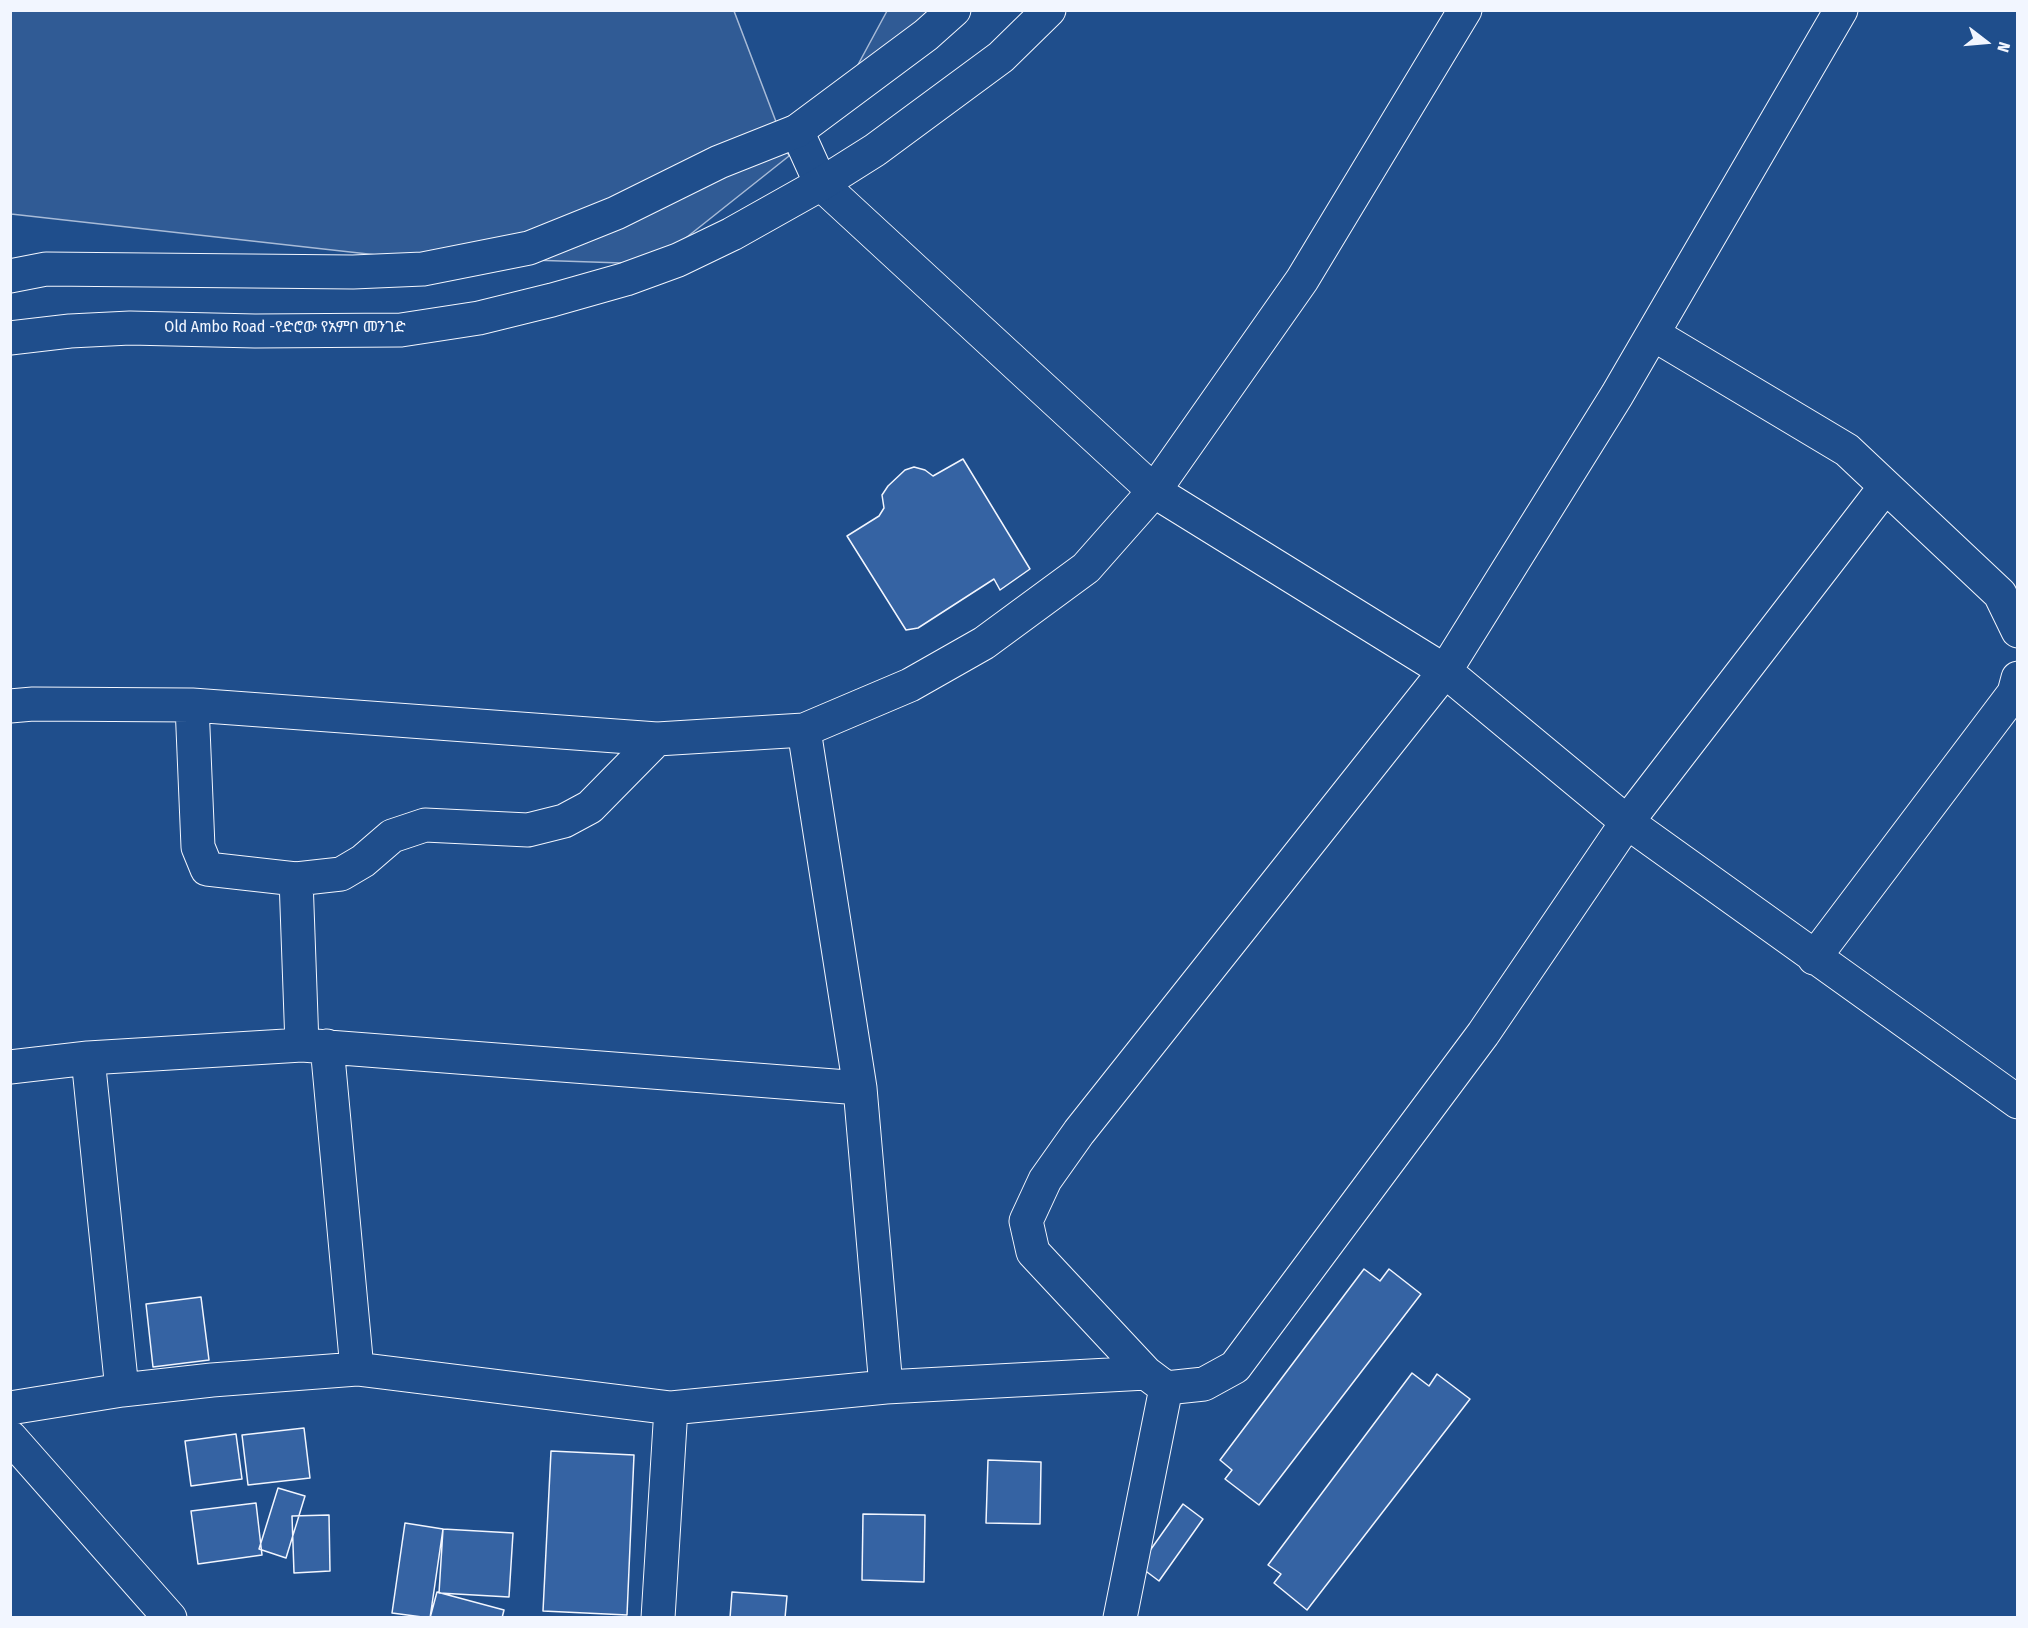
<!DOCTYPE html>
<meta charset="utf-8">
<style>
body{margin:0}
#map{position:relative;width:2028px;height:1628px;overflow:hidden;background:#1f4e8c;font-family:"Fira Sans Condensed",sans-serif}
canvas{display:block}
.frame{position:absolute;inset:0;border:12px solid #f2f6ff;pointer-events:none}
.north{position:absolute;left:1956px;top:12px;width:60px;height:60px;-webkit-text-stroke:4px #1f4e8c;paint-order:stroke;rotate:106deg;font-size:16px;font-weight:700;line-height:24px;text-align:center;color:#f2f6ff}
.north::after{content:'';display:block;margin:auto;width:21px;height:27px;background:#f2f6ff;clip-path:polygon(50% 0,100% 100%,50% 72%,0 100%)}
</style>
<div id="map">
<canvas width="2028" height="1628"></canvas>
<div class="frame"></div>
<div class="north">N</div>
</div>
<script>
const context = document.querySelector('canvas').getContext('2d');
context.lineJoin = 'round';
function fill(path, color) {
  context.fillStyle = color;
  context.fill(path, 'evenodd');
}
function strokePath(path, color, width, dash) {
  context.strokeStyle = color;
  context.lineWidth = width;
  context.lineCap = dash ? 'butt' : 'round';
  context.setLineDash(dash || []);
  context.stroke(path);
}
function drawText(font, color, halo, rows, align = 'center') {
  context.font = font + ' "Fira Sans Condensed","Noto Sans Ethiopic",sans-serif';
  context.lineWidth = 4.5;
  context.setLineDash([]);
  context.textBaseline = 'middle';
  context.strokeStyle = halo;
  context.fillStyle = color;
  for (const [text, x, y, turn = 0] of rows) {
    context.save();
    context.translate(x, y);
    context.rotate((+turn || 0) * Math.PI / 180);
    context.textAlign = isNaN(turn) ? turn : align;
    if (halo) context.strokeText(text, 0, 0);
    context.fillText(text, 0, 0);
    context.restore();
  }
}
const built = new Path2D(`
 M11 11H734L789 156 653 264 377 255 11 214Z
 M887 11H940L847 85Z`);
const building = new Path2D(`
 M963 459 1030 569 1000 590 994 579 918 628 906 630 847 536 879 516 884 508 882 495 888 486 905 470 914 467 925 470 933 476Z
 M1364 1269 1380 1281 1389 1269 1421 1294 1259 1505 1225 1479 1232 1470 1220 1460Z
 M201 1297 209 1360 153 1367 146 1304Z
 M1412 1373 1429 1386 1437 1374 1470 1399 1307 1610 1274 1583 1281 1574 1268 1565Z
 M304 1428 310 1478 248 1485 242 1435Z
 M236 1434 242 1479 191 1486 185 1441Z
 M551 1451 634 1455 627 1615 543 1611Z
 M988 1460 1041 1462 1040 1524 986 1523Z
 M278 1488 305 1496 286 1558 259 1549Z
 M256 1503 262 1555 198 1564 191 1511Z
 M1183 1504 1203 1519 1159 1581 1139 1566Z
 M863 1514 925 1515 924 1582 862 1580Z
 M329 1515 330 1571 294 1573 292 1516Z
 M405 1523 443 1529 430 1618 392 1613Z
 M443 1529 513 1533 509 1597 439 1593Z
 M437 1592 504 1610 502 1618H430Z
 M732 1592 787 1596 785 1618H730Z`);
const minor = new Path2D(`
 M1841 10 1617 395 1445 671 1079 1132 1045 1180 1026 1221 1033 1252 1146 1373 1166 1388 1204 1384 1235 1367 1483 1034 1627 822 1885 487
 M797 131 821 184 1154 491 1445 671 1627 822 2018 1102
 M1653 334 1847 450 2000 594 2018 631
 M192 705 198 847 207 869 296 879 341 874 363 861 392 836 425 825 528 830 564 821 590 807 657 739
 M10 706 33 704 192 705 657 739 804 730 910 685 984 643 1086 568 1154 491 1302 280 1465 10
 M804 730 860 1088 886 1387
 M296 879 302 1045
 M1814 958 2014 693 2018 678
 M327 1046 357 1369
 M88 1058 122 1390
 M10 1067 88 1058 302 1045 860 1088
 M10 1408 122 1390 212 1380 357 1369 671 1408 886 1387 1146 1373
 M10 1437 170 1618
 M658 1618 671 1408
 M1120 1618 1166 1388`);
const major = new Path2D(`
 M10 276 46 269 353 272 423 269 529 248 616 213 719 162 797 131 926 35 954 10
 M10 338 70 331 130 328 255 331 401 330 479 318 552 300 626 279 678 260 732 234 821 184 875 150 1001 57 1049 10`);
const streetNames = [
 ["Old Ambo Road -የድሮው የአምቦ መንገድ",285,328]
];
fill(built, '#305b95');
strokePath(built, '#a8bbd7', 1.5);
fill(building, '#3563a3');
strokePath(building, '#f2f6ff', 1.5);
strokePath(minor, '#f2f6ff', 35);
strokePath(major, '#f2f6ff', 35);
strokePath(minor, '#1f4e8c', 33);
strokePath(major, '#1f4e8c', 33);
drawText('16px', '#f2f6ff', '#1f4e8c', streetNames);
</script>
